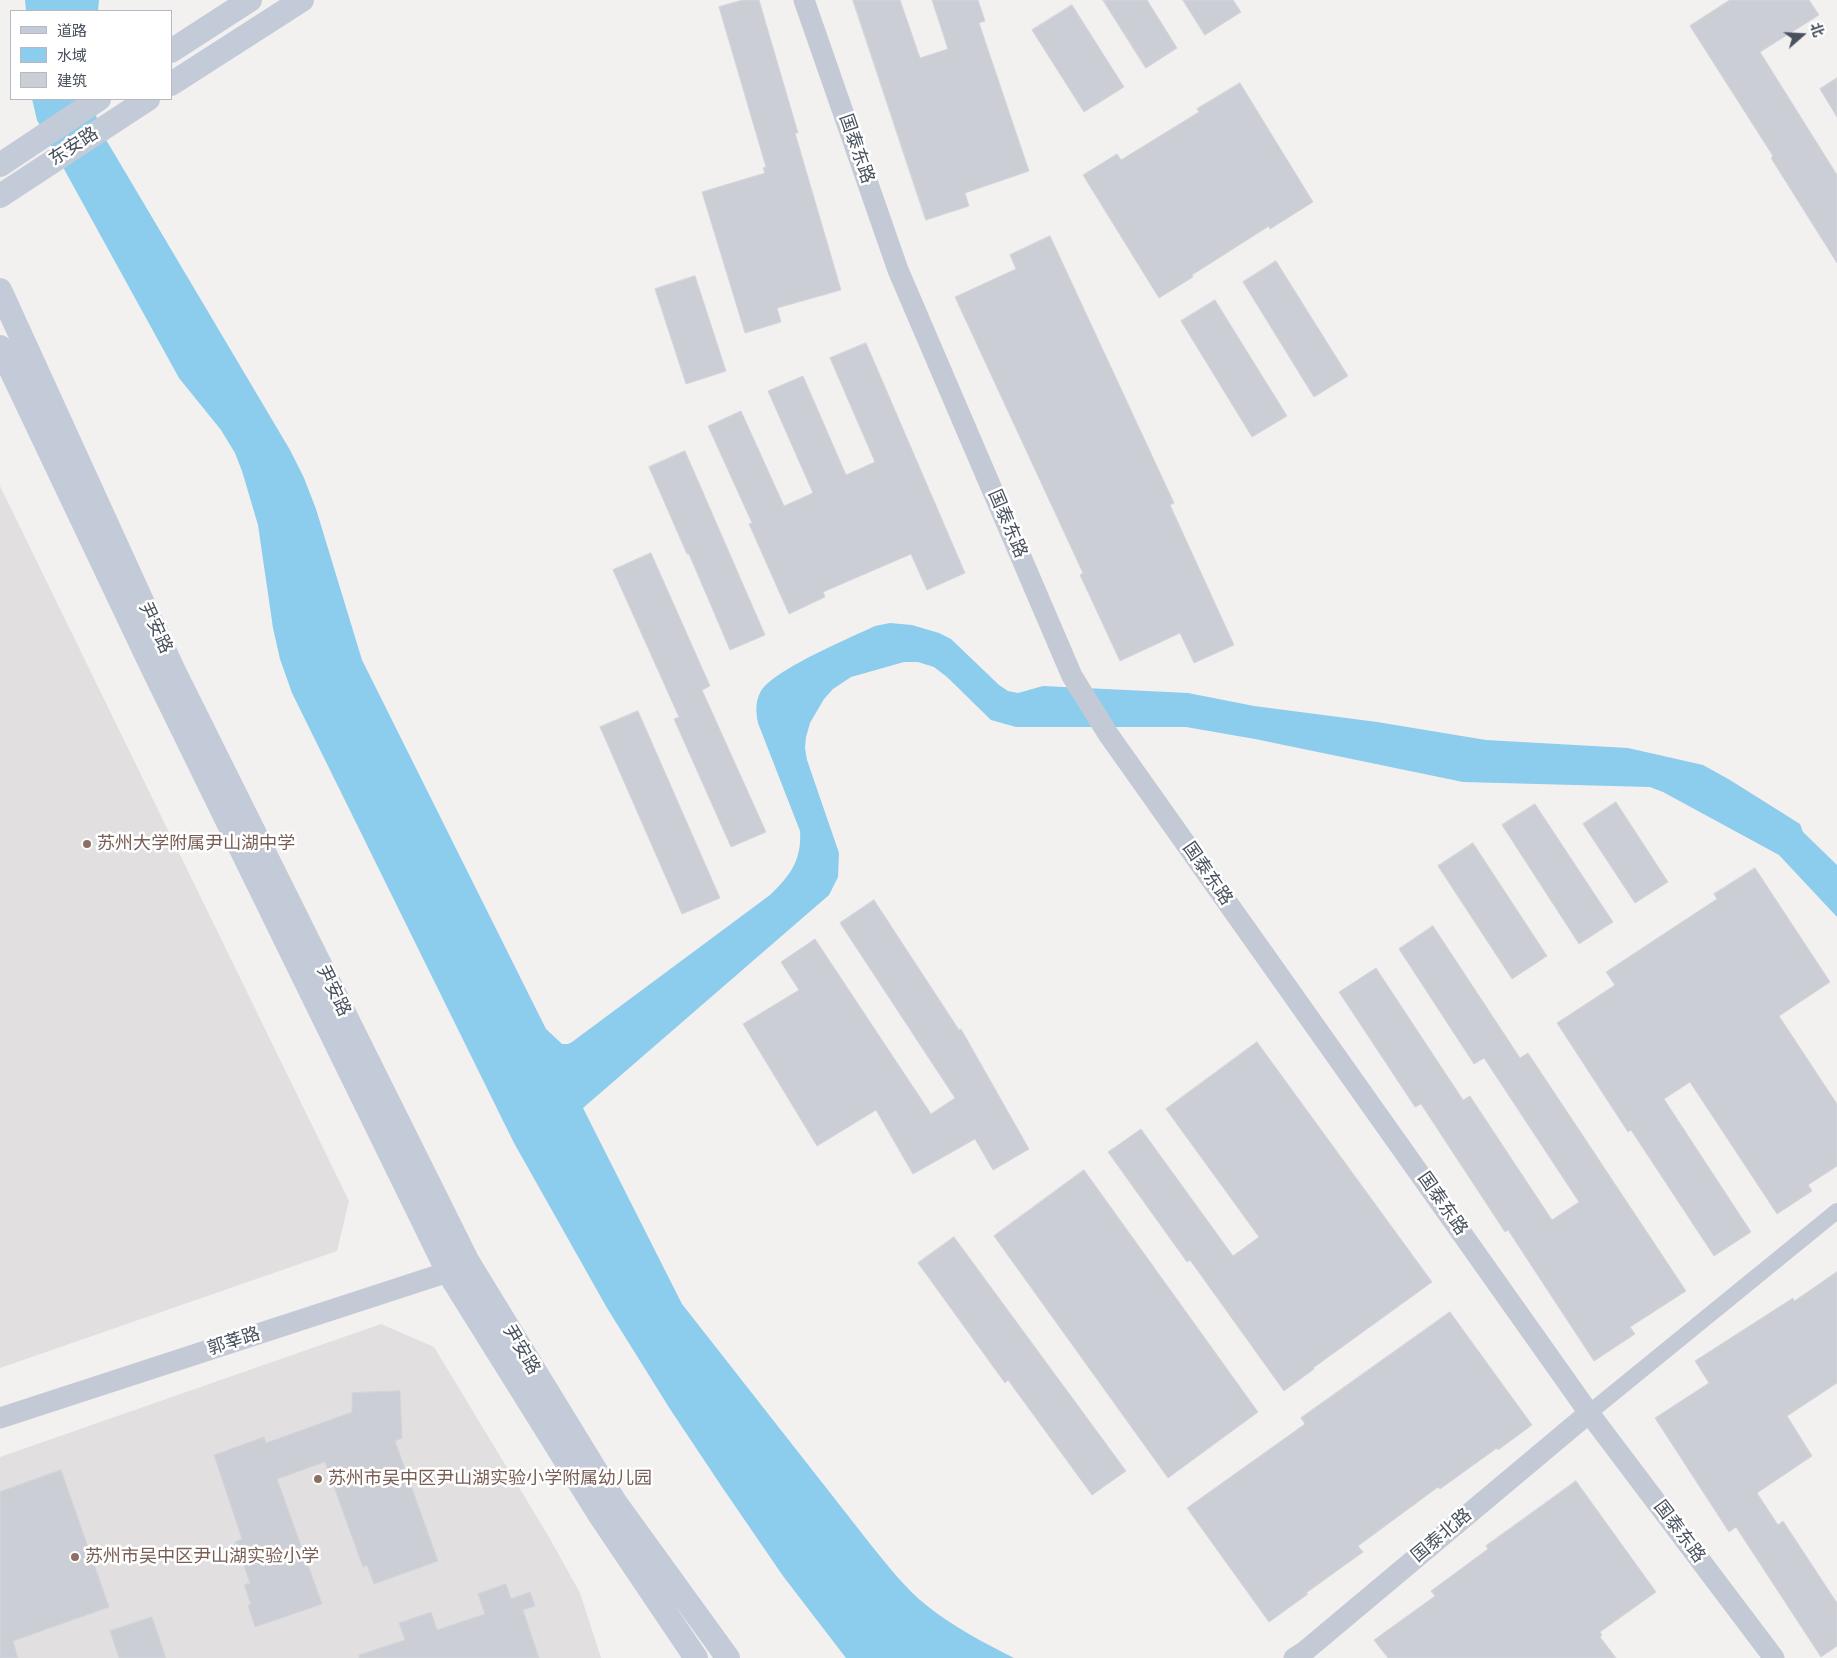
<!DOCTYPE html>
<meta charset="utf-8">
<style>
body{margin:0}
#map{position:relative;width:1837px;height:1658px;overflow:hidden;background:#f3f0f0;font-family:Signika,"Noto Sans SC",sans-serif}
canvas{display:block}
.legend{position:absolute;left:10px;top:10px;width:162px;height:90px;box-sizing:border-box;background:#fff;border:1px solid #b6b9bf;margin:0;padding:6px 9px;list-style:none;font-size:15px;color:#48515e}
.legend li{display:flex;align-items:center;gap:10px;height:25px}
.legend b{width:25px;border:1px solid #b6b9bf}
.north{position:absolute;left:1777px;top:10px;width:50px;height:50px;-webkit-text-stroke:4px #fff;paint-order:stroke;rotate:71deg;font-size:14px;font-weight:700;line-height:20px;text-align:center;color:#48515e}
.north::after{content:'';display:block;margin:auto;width:18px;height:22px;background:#48515e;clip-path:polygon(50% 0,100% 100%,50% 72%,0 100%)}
</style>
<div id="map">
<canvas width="1837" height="1658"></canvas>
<ul class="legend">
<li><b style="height:6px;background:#c3cbd9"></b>道路</li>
<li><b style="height:14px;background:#8ccced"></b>水域</li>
<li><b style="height:14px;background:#ccced6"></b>建筑</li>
</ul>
<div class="north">北</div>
</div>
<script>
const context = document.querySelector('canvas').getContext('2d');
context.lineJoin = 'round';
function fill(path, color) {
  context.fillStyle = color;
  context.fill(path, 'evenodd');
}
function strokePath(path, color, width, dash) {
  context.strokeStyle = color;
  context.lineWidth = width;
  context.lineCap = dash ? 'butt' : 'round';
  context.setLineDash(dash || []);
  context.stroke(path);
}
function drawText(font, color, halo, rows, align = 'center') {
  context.font = font + ' Signika,"Noto Sans SC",sans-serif';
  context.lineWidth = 5;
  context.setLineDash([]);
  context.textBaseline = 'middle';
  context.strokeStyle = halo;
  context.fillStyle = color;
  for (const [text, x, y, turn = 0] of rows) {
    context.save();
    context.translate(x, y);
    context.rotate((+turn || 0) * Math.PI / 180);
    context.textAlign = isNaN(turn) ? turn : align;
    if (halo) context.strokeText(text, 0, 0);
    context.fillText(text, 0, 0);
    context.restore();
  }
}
const education = new Path2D(`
 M0 486 349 1201 337 1251 0 1368Z
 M381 1324 434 1347 549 1537 580 1593 601 1658H0V1457Z`);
const water = new Path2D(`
 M25 0H99L98 11H26Z
 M32 99H93L95 113 105 138 290 450 304 478 316 509 362 660 546 1029 562 1044H568L572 1042 770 895C790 876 802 860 800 831L758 723C756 712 755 703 760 693 770 671 850 638 875 626L890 623 912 625 939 633 951 639 999 685 1008 691 1018 693 1043 686 1188 693 1254 706 1377 722 1486 740 1628 748 1703 765 1730 780 1800 824 1803 832 1837 865V917L1779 855 1663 792 1650 787 1463 782 1255 739 1186 727H1016L991 720 947 677 934 667 918 662H904L851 677 833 689 824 699 810 723 806 737 805 748 807 760 839 853 838 877 829 895 583 1108 682 1304 871 1545C888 1566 905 1588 926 1605 952 1626 984 1643 1014 1658H846L783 1576 722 1487 670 1409 607 1308 514 1143 292 693 280 659 273 628 258 525 242 471 235 453 221 430 179 378 37 120Z`);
const building = new Path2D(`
 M743 0H759L798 133H795L841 290 777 308 781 322 745 333 702 192 765 173 763 168 766 167 719 7Z
 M853 0H900L920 58 948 49 932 0H978L985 21 979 23 1029 171 965 193 969 206 926 220Z
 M1103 0H1147L1177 48 1146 68Z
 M1183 0H1233L1241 12 1205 35Z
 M1730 0H1809L1819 15 1760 52 1837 175V263L1771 158 1773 156 1690 26Z
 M1072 5 1124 87 1084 112 1032 30Z
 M1837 78V117L1820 89Z
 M1240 83 1313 202 1270 229 1269 226 1192 275 1193 277 1159 298 1083 175 1117 154 1121 160 1199 112 1197 109Z
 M1050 236 1174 503 1170 505 1234 645 1194 663 1180 633 1120 661 1080 575 1083 573 955 297 1016 269 1010 255Z
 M1276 261 1348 376 1314 397 1243 282Z
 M695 276 726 371 686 384 655 289Z
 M1215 300 1287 416 1252 437 1181 321Z
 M866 343 965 573 927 590 911 554 823 592 825 597 789 614 749 524 752 523 708 426 741 411 784 506 813 493 768 391 803 376 846 475 875 462 830 358Z
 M685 451 765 635 730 650 689 554H687L649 467Z
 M651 553 710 686 702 690 766 832 731 847 674 719 679 717 613 570Z
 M638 711 720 898 682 914 600 727Z
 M1616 802 1668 882 1635 903 1583 824Z
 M1535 804 1613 922 1579 944 1502 825Z
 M1473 843 1547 956 1512 979 1438 866Z
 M1755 868 1830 982 1779 1016 1837 1104V1166L1808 1185 1812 1191 1777 1214 1690 1082 1664 1099 1751 1232 1714 1256 1631 1130 1628 1132 1557 1023 1615 985 1606 972 1717 899 1714 894Z
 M874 900 959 1030 961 1029 1029 1149 993 1170 975 1139 913 1174 876 1110 817 1146 743 1024 799 990 781 962 815 939 931 1114 955 1098 840 923Z
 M1433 926 1520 1058 1528 1053 1686 1291 1630 1327 1635 1334 1594 1361 1508 1230 1505 1232 1421 1104 1415 1107 1339 992 1376 968 1463 1100 1470 1096 1552 1220 1579 1202 1484 1058 1474 1064 1399 949Z
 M1257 1042 1432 1282 1313 1368 1314 1369 1284 1391 1190 1260 1187 1262 1108 1152 1141 1129 1233 1256 1259 1237 1166 1109Z
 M1084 1170 1258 1412 1168 1478 994 1236Z
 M954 1237 1126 1471 1092 1495 1008 1380 1005 1383 918 1263Z
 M1837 1272V1383L1787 1416 1812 1456 1757 1493 1778 1525 1783 1521 1837 1603V1646L1821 1657 1736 1527 1729 1532 1655 1418 1709 1383 1695 1361 1793 1298 1794 1301Z
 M1450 1312 1532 1425 1498 1450 1497 1448 1440 1489 1438 1487 1358 1546 1363 1552 1306 1593 1308 1594 1269 1622 1187 1508 1305 1424 1301 1418Z
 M400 1391 402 1438 395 1441 438 1561 374 1584 367 1565 363 1567 325 1462 277 1479 322 1604 255 1627 248 1606 251 1604 244 1585 250 1583 235 1542 242 1539 214 1455 264 1437 266 1443 352 1412V1393Z
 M61 1470 109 1607 13 1641 18 1658H0V1492Z
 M1576 1481 1656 1592 1600 1632 1602 1635 1600 1637 1616 1658H1388L1374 1640 1435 1596 1431 1591 1488 1549 1486 1546Z
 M506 1584 511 1599 530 1592 535 1606 523 1610 539 1658H359V1655L405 1640 399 1623 431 1612 437 1630 485 1614 478 1594Z
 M152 1617 166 1658H119L110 1631Z`);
const minor = new Path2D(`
 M1589 1413 1837 1211`);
const tertiary = new Path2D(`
 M804 0 898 270 1072 676 1108 734 1589 1413 1774 1658
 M0 1418 448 1272 463 1265
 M1294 1658 1305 1651 1589 1413`);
const secondary = new Path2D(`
 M171 51 250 0
 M171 84 302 0
 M0 165 99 99
 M0 196 148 99
 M0 290 173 669 468 1262 615 1502 728 1658
 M0 347 153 669 448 1272 599 1514 696 1658`);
const markers = [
 [87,844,5,"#8d6e63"],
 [318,1479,5,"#8d6e63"],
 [75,1557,5,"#8d6e63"]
];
const streetNames = [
 ["东安路",74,147,-33],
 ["国泰东路",856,149,71],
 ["国泰东路",1007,524,67],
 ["尹安路",155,628,65],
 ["国泰东路",1207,874,55],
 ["尹安路",333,991,64],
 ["国泰东路",1442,1204,55],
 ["郭莘路",234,1342,-18],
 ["尹安路",521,1350,59],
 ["国泰东路",1679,1532,53],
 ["国泰北路",1442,1536,-40]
];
const educationNames = [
 ["苏州大学附属尹山湖中学",97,844],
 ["苏州市吴中区尹山湖实验小学附属幼儿园",328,1479],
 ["苏州市吴中区尹山湖实验小学",85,1557]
];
fill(education, '#e1dfdf');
fill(water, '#8ccced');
fill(building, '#ccced6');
strokePath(building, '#d4d5dc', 1);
strokePath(minor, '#c4cad5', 16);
strokePath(tertiary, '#c4cad5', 21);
strokePath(secondary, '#c3cbd9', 24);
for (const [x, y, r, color] of markers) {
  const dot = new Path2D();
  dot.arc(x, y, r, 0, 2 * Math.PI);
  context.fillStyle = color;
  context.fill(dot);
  strokePath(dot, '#fff', 2);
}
drawText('18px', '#48515e', '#fff', streetNames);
drawText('18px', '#785e54', '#fff', educationNames, 'left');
</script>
